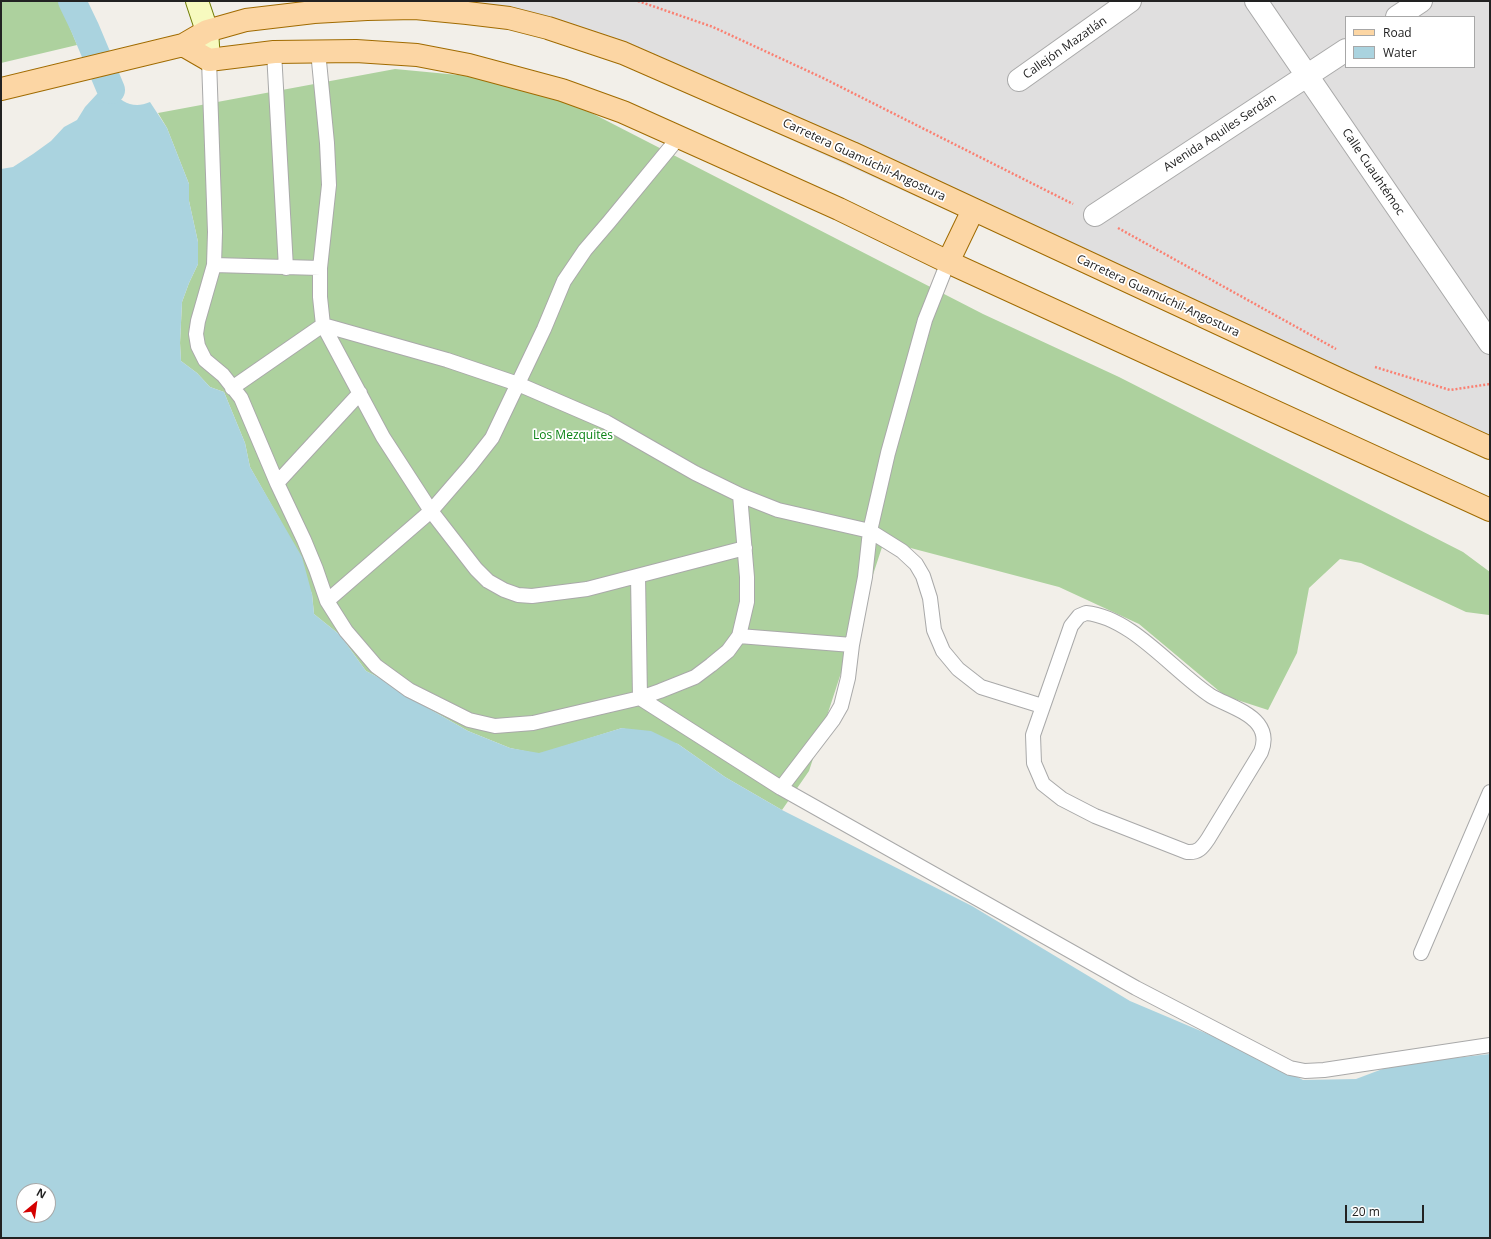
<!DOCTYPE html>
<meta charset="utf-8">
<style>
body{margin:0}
#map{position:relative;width:1491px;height:1239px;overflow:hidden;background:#f2efe9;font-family:"Open Sans",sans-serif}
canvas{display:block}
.frame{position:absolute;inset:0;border:2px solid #222;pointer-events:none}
.legend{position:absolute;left:1345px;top:16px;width:130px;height:52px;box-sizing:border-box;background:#fff;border:1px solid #a7a7a7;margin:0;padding:5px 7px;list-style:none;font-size:12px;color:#222}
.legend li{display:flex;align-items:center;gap:8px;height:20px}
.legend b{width:20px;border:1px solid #a7a7a7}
.north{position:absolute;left:16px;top:1183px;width:40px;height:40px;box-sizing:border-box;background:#fff;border:1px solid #a7a7a7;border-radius:50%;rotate:29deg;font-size:11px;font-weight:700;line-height:16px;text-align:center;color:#222}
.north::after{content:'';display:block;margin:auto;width:14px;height:18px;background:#d40000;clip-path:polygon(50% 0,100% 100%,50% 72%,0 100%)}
.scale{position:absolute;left:1345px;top:1205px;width:79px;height:18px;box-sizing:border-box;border:2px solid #222;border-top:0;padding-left:5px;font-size:12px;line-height:14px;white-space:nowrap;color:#222;-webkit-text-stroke:3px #fff;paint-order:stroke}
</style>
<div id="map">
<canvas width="1491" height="1239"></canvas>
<div class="frame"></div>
<ul class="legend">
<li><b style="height:5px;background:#fcd6a4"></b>Road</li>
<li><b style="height:11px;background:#aad3df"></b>Water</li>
</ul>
<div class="north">N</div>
<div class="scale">20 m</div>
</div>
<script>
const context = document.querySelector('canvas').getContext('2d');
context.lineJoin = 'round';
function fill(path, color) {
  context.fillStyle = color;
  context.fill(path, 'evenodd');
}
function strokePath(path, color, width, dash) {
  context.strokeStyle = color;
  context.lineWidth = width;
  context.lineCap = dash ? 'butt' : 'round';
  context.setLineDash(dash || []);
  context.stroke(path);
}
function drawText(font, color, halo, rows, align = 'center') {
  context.font = font + ' "Open Sans",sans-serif';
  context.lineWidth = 3.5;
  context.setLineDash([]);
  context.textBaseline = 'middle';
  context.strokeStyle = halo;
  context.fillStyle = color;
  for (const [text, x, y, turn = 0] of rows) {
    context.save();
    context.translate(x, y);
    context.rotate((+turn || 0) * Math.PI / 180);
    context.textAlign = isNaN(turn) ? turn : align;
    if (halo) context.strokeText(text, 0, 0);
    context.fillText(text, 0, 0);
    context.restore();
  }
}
const residential = new Path2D(`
 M439 1H1490V457L604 55ZM1346 17H1474V67H1346Z`);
const forest = new Path2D(`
 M1 1H59L77 45 1 63Z
 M395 69 490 78 574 104 983 314 1119 377 1463 552 1490 572V614L1489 615 1466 612 1361 563 1340 559 1309 588 1297 653 1268 710 1225 696 1139 624 1059 587 884 541 809 771 782 810 725 777 678 744 622 728 539 754 510 748 468 731 426 707 403 690 366 671 340 635 314 614 312 594 280 520 250 467 245 443 224 392 210 387 197 373 181 361 180 343 182 302 189 283 198 264V242L189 201V184L167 128 158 113Z`);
const water = new Path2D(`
 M111 90C122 103 134 109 150 102L167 128 189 184V201L198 242V264L189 283 182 302 180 343 181 361 197 373 210 387 224 392 245 443 250 467 302 557 312 594 314 614 340 635 366 671 403 690 426 707 468 731 510 748 539 753 622 728 651 731 678 744 725 777 782 810 972 906 1130 1001 1241 1048 1303 1080 1356 1079 1401 1062 1454 1058 1490 1054V1238H1V169L13 167 33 154 51 141 64 127 77 120 85 107 97 94ZM24 1191H48V1215H24Z`);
const canal = new Path2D(`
 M72 1 85 28 111 90`);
const path = new Path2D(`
 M638 1 713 27 823 78 1073 204
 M1118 228 1336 349
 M1375 367 1450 390 1490 384`);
const lane = new Path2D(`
 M318 51 327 143 329 185 320 268V297L323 325 447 360 518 384 606 422 695 473 740 495 778 510 870 531 902 551 916 564 923 576 930 598 934 630 943 651 958 669 981 687 1042 706
 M274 52 286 268
 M209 60 215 232 214 265 320 268
 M214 265 198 321 196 334 198 346 205 360 223 375 241 398 277 483 304 540 316 569 327 601 346 631 376 666 409 690 469 720 495 726 533 723 640 698 660 691 695 677 711 665 728 651 739 636 747 602V577L740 495
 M232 388 323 325 383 437 431 511 476 569 488 581 504 590 518 595 532 596 587 589 745 548
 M277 483 360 393
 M638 576 640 698 781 788 833 720 841 706 848 678 852 645
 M327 601 431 511 470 466 492 438 544 329 564 281 585 250 609 222 679 137
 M1086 613C1132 617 1174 672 1211 696 1225 704 1248 711 1258 724 1265 733 1265 742 1261 752L1208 839C1202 848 1198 853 1187 852L1095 816 1062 799 1043 784 1034 763 1033 735 1071 626 1079 616Z
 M739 636 852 645 865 577 870 531 888 453 925 320 948 262
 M781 788 1136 988 1290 1068 1305 1071 1324 1070 1490 1045
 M1421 953 1490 792`);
const street = new Path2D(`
 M1256 1 1490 343
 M1397 17 1421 1
 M1019 80 1130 1
 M1095 215 1346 50`);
const secondary = new Path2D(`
 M197 1 207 31 209 60`);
const primary = new Path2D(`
 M183 45 209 60 274 52 356 51 417 55 469 65 562 90 623 112 710 151 839 209 948 262 1490 510
 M1 89 183 45 207 31 246 20 314 12 367 9 415 8 467 13 509 18 548 28 623 53 852 153 1345 382 1490 448
 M948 262 973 210`);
const streetNames = [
 ["Callejón Mazatlán",1065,48,-35],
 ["Avenida Aquiles Serdán",1220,133,-33],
 ["Carretera Guamúchil-Angostura",864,160,25],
 ["Calle Cuauhtémoc",1373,172,56],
 ["Carretera Guamúchil-Angostura",1158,296,25]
];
const parkNames = [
 ["Los Mezquites",573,436]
];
fill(residential, '#e0dfdf');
fill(forest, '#add19e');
fill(water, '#aad3df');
strokePath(canal, '#aad3df', 28);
strokePath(lane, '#a9a9a9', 16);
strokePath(street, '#a9a9a9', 24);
strokePath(secondary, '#707d05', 24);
strokePath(primary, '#a06b00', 24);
strokePath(path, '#fa8072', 2.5, [2, 2]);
strokePath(lane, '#fff', 14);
strokePath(street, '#fff', 22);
strokePath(secondary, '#f7fabf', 22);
strokePath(primary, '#fcd6a4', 22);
drawText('12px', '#222', '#fff', streetNames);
drawText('12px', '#0c8416', '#fff', parkNames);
</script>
